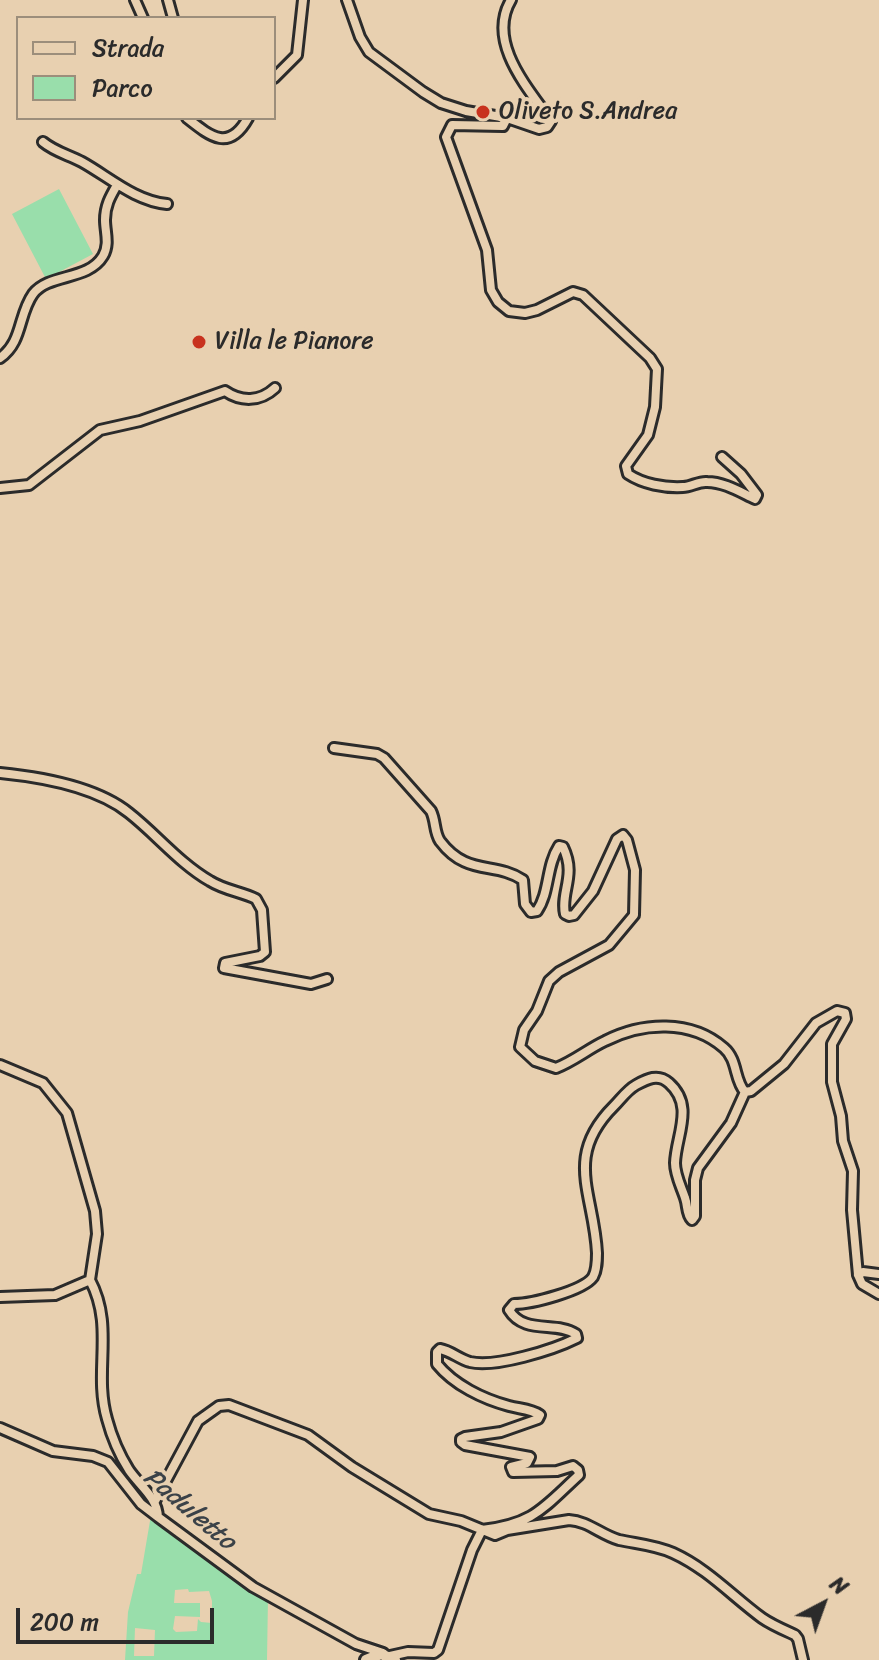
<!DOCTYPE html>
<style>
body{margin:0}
#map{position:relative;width:879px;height:1660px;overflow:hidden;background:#e8d0b0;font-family:Sriracha,sans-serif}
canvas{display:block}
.legend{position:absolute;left:16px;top:16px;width:260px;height:104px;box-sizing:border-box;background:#e8d0b0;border:2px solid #9c8e7b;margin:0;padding:10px 14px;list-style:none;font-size:24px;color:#2b2b2b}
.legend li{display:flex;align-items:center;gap:16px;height:40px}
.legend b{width:40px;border:2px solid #9c8e7b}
.north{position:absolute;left:783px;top:1564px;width:80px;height:80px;-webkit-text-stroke:6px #e8d0b0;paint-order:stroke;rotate:41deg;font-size:22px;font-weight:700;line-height:32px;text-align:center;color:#2b2b2b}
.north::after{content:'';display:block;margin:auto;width:28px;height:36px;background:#2b2b2b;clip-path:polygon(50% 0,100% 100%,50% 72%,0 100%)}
.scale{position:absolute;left:16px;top:1608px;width:198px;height:36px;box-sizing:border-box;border:4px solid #2b2b2b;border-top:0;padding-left:10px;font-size:24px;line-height:28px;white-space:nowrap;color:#2b2b2b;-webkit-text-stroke:6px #e8d0b0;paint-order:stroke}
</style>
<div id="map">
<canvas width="879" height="1660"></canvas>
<ul class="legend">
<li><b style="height:10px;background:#e8d0b0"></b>Strada</li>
<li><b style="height:22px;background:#99deab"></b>Parco</li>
</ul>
<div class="north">N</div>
<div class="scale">200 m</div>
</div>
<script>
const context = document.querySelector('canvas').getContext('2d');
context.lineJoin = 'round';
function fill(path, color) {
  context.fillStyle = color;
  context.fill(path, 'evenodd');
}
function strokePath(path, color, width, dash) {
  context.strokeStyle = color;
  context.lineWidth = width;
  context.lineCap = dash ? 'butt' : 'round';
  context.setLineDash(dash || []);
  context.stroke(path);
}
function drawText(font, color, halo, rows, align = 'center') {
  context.font = font + ' Sriracha,sans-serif';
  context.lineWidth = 8;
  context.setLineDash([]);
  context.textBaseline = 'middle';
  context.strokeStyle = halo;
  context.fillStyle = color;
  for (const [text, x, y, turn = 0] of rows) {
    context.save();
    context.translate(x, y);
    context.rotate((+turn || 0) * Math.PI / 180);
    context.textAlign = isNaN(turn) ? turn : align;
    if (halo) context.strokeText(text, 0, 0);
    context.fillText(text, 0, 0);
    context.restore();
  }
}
const green = new Path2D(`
 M59 189 93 254 46 279 12 214Z
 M151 1515 268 1597 267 1660H125L128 1612 137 1574H141ZM188 1589 189 1592 209 1591 212 1601V1623L201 1622 198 1619 197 1631 176 1632 173 1629 175 1616 200 1617V1603H174L175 1590ZM135 1628 155 1630 154 1656H134Z`);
const stream = new Path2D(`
 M96 1453 112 1461 124 1476`);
const minor = new Path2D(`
 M135 0 143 18
 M168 0 173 18
 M347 0 360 37 369 52 423 92 441 103 466 111 507 118 539 129 547 127 551 121C528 88 486 42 511 0
 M274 78 297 55 303 0
 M187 118C211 137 229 152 248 118
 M507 118 503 126 452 125 446 137 487 250 491 290 498 302 509 311 525 313 537 310 573 292 583 295 650 358 657 369 655 407 648 435 626 466 628 474C643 484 664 488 683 487 691 487 699 481 707 482 724 482 740 492 755 499L757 495 741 474 722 457
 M43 142C55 152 69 155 82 162 109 177 135 201 167 204
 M0 358C23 342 18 315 33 294 49 273 88 281 103 256 110 244 105 232 105 220 105 206 110 197 117 185
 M0 488 29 485 100 430 140 421 225 391C241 402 260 402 275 388
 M334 748 377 754 384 758 431 811C436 821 434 832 440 841 467 877 495 861 523 880L525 904 531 912 537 911C550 892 546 866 559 846L563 847C577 876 560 892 565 914L569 916 574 915 593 891 617 839 623 835 627 840 635 870 634 915 609 945 559 972 549 981 537 1011 524 1030 520 1047 535 1061 556 1068C574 1061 588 1049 605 1041 642 1022 691 1019 724 1048 738 1060 734 1080 745 1092
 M0 773C40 777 97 787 129 813 157 835 179 863 210 881 224 890 242 892 256 899L262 910 265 952 260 956 225 963 224 968 311 984 327 979
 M0 1065 43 1083 67 1113 95 1211 97 1234 90 1280
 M745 1092 751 1091 784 1064 816 1023 837 1011 845 1013 846 1019 832 1044V1082L841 1116 843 1141 853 1171 852 1210 858 1275
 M858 1275 862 1284 879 1294
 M858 1275 863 1272 879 1274
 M90 1280C115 1327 93 1371 107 1419 112 1438 119 1454 129 1470 140 1486 157 1497 158 1517L253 1587 356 1644 383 1653
 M0 1297 55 1295 90 1280
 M0 1428 53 1451 93 1456 108 1462 141 1504 158 1517
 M155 1501 198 1421 219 1406 229 1405 308 1435 352 1467 429 1514 461 1521 495 1535 507 1530 569 1520C588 1521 601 1535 619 1540 638 1544 655 1545 673 1553 708 1569 732 1596 762 1618 772 1625 784 1630 795 1635L798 1639 803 1660
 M482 1530C534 1524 543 1508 579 1475L578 1470 573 1466 557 1471 513 1472 511 1467 527 1463 530 1457 465 1445 461 1442V1439L465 1437 501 1432 538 1419 540 1415C531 1409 520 1409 509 1406 483 1399 454 1385 437 1364V1352L440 1349C451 1351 459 1359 470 1362 495 1368 553 1350 577 1338L576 1334C556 1321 524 1335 509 1310L514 1304C531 1304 583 1291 593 1277 597 1270 597 1261 597 1253 594 1193 563 1157 614 1106 621 1099 627 1090 636 1085 647 1079 658 1073 669 1083 695 1106 676 1135 675 1163 675 1175 681 1186 685 1198 688 1206 686 1214 692 1220L695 1216V1180L698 1168 731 1123 745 1092
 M390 1656 408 1652 434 1653 438 1650 472 1550 482 1530`);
const major = new Path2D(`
 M366 1660 381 1654 395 1660`);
const markers = [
 [483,112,8,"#c8321e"],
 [199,342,8,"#c8321e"]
];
const poiNames = [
 ["Oliveto S.Andrea",499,112],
 ["Villa le Pianore",215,342]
];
const waterNames = [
 ["Paduletto",189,1510,40]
];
fill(green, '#99deab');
strokePath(stream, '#6987a1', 2);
strokePath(minor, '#2b2b2b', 14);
strokePath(major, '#2b2b2b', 16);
strokePath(minor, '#e8d0b0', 8);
strokePath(major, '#e8d0b0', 10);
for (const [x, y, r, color] of markers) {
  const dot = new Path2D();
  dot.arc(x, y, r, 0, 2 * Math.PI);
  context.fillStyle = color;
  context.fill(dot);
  strokePath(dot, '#e8d0b0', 3);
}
drawText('24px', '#2b2b2b', '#e8d0b0', poiNames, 'left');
drawText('italic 26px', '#3b4248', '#e8d0b0', waterNames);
</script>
